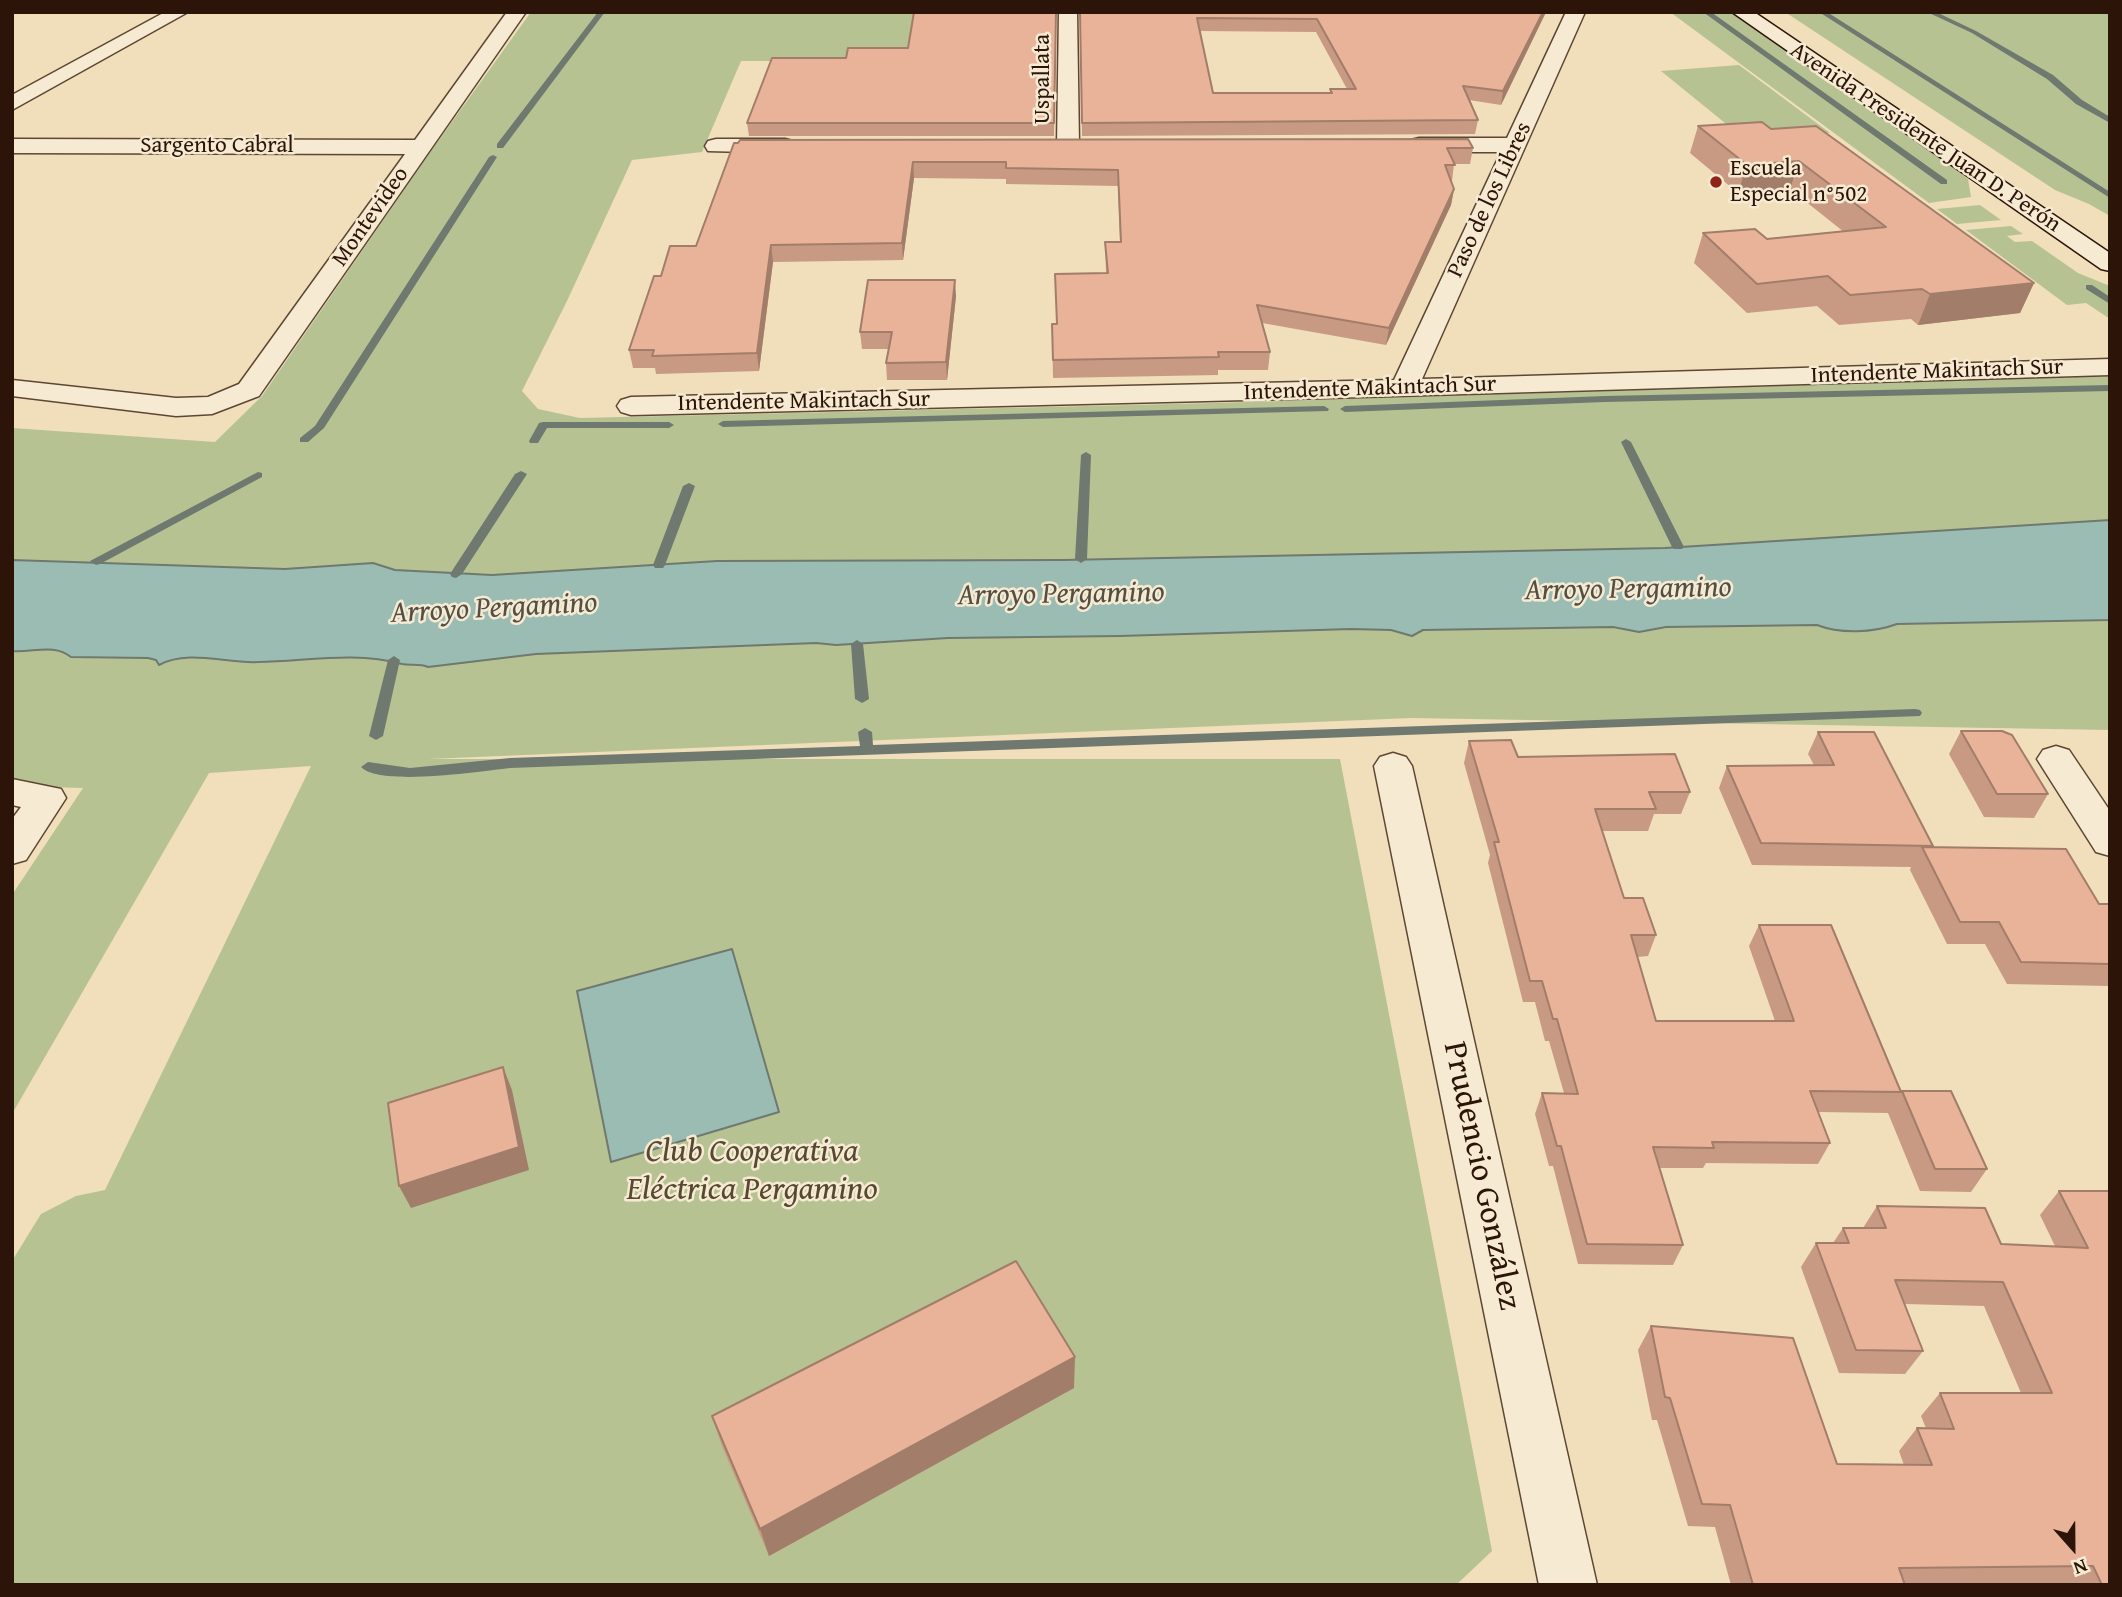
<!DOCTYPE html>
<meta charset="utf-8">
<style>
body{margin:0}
#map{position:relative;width:2122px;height:1597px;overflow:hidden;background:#f1deba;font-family:"Gentium Book Plus",serif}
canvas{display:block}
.frame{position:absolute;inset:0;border:14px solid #2c1508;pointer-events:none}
.north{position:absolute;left:2038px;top:1513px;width:70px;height:70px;-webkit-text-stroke:5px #f6ead2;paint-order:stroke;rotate:159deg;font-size:19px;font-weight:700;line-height:28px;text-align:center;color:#2c1508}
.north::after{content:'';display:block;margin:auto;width:24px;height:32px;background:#2c1508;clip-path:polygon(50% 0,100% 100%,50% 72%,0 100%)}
</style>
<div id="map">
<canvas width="2122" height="1597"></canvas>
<div class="frame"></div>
<div class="north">N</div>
</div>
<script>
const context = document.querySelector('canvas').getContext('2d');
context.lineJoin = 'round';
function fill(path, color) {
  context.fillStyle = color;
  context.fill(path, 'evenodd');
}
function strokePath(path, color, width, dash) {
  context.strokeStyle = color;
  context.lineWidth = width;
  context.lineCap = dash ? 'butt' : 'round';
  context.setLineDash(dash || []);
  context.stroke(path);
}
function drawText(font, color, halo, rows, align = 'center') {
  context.font = font + ' "Gentium Book Plus",serif';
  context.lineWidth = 5;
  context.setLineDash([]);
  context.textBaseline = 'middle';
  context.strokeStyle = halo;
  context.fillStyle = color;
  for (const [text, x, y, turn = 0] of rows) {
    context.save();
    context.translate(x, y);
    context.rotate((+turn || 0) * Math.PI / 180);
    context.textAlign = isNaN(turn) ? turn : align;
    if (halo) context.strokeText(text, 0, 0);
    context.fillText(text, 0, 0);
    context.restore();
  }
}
const green = new Path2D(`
 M531 12H916L908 61H741L702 152 632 160 567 301 522 391 538 409 580 418 1214 403 2110 376V520L1665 548 1063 560 717 561 492 575 395 570 373 563 285 569 12 560V428L215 442 262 396 431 151Z
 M1670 12H1732L1952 166 1968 179 1971 197 1929 203Z
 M1785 12H2110V216L2089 204 2055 190Z
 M1739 65 1830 133 1746 140 1661 71Z
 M1980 205 2001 220 1957 224 1937 209Z
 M2011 226 2023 234 2007 236 2015 242 2032 241 2078 273 2110 286V319L2086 303 2067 305 1966 230Z
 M2110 620V730L1411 718 428 759H1340L1492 1551 1456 1585H12V1261L41 1214 76 1196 105 1190 311 766 209 773 12 1114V895L83 788 12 786V651C32 653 54 643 72 657L148 658 157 660 159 665C187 650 223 662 254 662 307 662 350 650 402 664 411 666 419 663 428 667L536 654 816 643 836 645 948 638 1120 636 1351 629 1391 630 1412 636 1423 630 1613 627 1639 632 1666 627 1818 625C1840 634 1874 633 1897 624Z`);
const water = new Path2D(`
 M2110 520V620L1897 624C1873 633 1840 634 1817 625L1666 627 1639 632 1613 627 1423 630 1412 636 1391 630 1351 629 1120 636 948 638 836 645 816 643 536 654 428 667C419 663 411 666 402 664 355 651 308 661 259 662 226 664 189 649 159 665L156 660 148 658 71 657C54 643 32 653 12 651V560L285 569 373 563 395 570 492 575 717 561 1063 560 1665 548Z
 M732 949 779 1112 611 1162 577 991Z`);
const stream = new Path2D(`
 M598 12H605L503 148H497V144Z
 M1703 12H1711L1947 180V184H1941Z
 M1819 12H1827L2110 192V198Z
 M1927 12H1936L1976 31 2053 75 2082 100 2110 117V123L2076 104 2047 79 1972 33Z
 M493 155 497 157 324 428 308 442H300V438L315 426 489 157Z
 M2086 285H2092L2110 297V304L2086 289Z
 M2110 385V391L1605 402 1345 412 1340 409 1345 406 1605 396Z
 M1324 406 1329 409 1328 411 723 427 718 424 723 421Z
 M543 422H669L674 425 669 428H547L538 443H530L529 441 539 423Z
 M1626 439 1631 442 1684 547 1682 549H1674L1672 547 1621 442Z
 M1086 452 1091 455 1087 559 1081 563 1075 559 1081 455Z
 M521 471 527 474 462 574 456 578 452 577 450 574 515 474Z
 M258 472 262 473V477L100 564 96 565 90 561Z
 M689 483 695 486 665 565 663 568H655L653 565 683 486Z
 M857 640 863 644 869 699 862 703 855 699 851 644Z
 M394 656 400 660 383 736 376 740 369 736 388 660Z
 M1915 709 1920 710 1922 713 1920 716 510 768C481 771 380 787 361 767L368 762 410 768 510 758 860 746 858 732 865 728 872 732 873 745Z`);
const minor = new Path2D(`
 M165 12H188L12 110V95Z
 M507 12H526L259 396 212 414 176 416 12 396V380L176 398 208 397 239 384 405 154 12 153V139L415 140Z
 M1059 12H1077L1079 145 1076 150H1060L1057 145Z
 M1566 12H1585L1422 379 2110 359V375L1329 398 631 415 621 412 617 406 621 400 631 397 1394 380 1501 152H1419L1411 150 1408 145 1411 140 1419 138H1507Z
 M716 139H785L793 141 796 146 793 151 785 153 708 151 705 146 708 141Z
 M2056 746 2069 750 2110 811V856L2096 852 2037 759 2043 750Z
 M1393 753 1406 757 1412 766 1597 1585H1539L1374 766 1380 757Z
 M12 779 61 789 66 798 26 860 12 864V819L21 807 12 805Z`);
const secondary = new Path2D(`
 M1732 12H1754L2110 253V271L2101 269Z`);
const wall = new Path2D(`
 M1056 12 1054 136H749L747 123 846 58 908 48Z
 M1080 12H1546L1501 105 1469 100 1478 120 1475 134 1082 136ZM1199 31 1316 32 1347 89H1330V93H1213Z
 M1698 126 1771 129 2034 283 2020 313 1918 325 1911 319 1839 325 1817 306 1747 313 1694 263 1703 233 1767 239 1844 232 1790 189 1738 193 1690 153Z
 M734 143 1473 148 1470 164H1454L1452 181H1451L1454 189 1451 205 1386 345 1262 323 1270 352 1268 370H1218V375L1053 378 1052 324H1056L1106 273 1105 242H1120L1118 186 1006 184V179L914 178 903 260 773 262 759 371 656 374 655 368H633L629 350 661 276 696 246Z
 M956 296 947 380H887L886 363 889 349H862L860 332Z
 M1961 731 2048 794 2034 818 1984 817 1949 754Z
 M1818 732 1933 846 1932 847 2099 904H2110V986L2007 984 1985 944H1947L1910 870 1911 867 1752 865 1719 788 1727 766 1814 765 1808 754Z
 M1469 741 1518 757 1690 792 1681 814H1654L1648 831H1602L1624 898 1656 935 1648 956 1637 957 1656 1021H1775L1749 946 1759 925 1901 1092 1902 1091 1987 1169 1971 1192 1920 1191 1888 1113 1818 1112 1830 1143 1818 1164 1706 1163 1703 1168H1660L1683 1245 1673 1265 1578 1264 1553 1166H1549L1535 1114 1542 1093H1564L1549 1041H1545L1535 1002H1523L1488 863 1490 855 1464 763Z
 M2059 1191H2110V1585H1731L1715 1527 1688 1526 1657 1420H1652L1638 1350 1651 1326 1837 1464 1904 1465 1899 1451 1917 1428H1926L1921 1416 1940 1393H2021L1984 1306 1905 1304 1923 1351 1905 1374 1839 1373 1801 1267 1816 1243H1833L1843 1228H1863L1877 1206 2001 1244 2055 1246 2040 1215Z
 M1074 1388 769 1556 722 1446 712 1416Z`);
const shadedWall = new Path2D(`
 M1543 12H1546L1501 105 1503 91Z
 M1799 161 1790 189 1738 193 1747 165Z
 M913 162 914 178 903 260 902 243Z
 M1454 189 1451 205 1386 345 1389 328Z
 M771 245 773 262 759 371 757 353Z
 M955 280 956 296 947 380 946 362Z
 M2034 283 2020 313 1918 325 1930 294Z
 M503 1067 512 1090 529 1170 411 1208 399 1186Z
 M1075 1357 1074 1388 769 1556 760 1529Z`);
const building = new Path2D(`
 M914 12H1056L1054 123H747L772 58H846L848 48H908Z
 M1080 12H1543L1503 91 1463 86 1478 120 1082 123ZM1197 18 1317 19 1356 89H1330L1332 93H1213Z
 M1762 122 1771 129 1816 126 2034 283 1930 294 1922 289 1850 295 1828 276 1757 284 1703 233 1755 229 1767 239 1886 227 1799 161 1747 165 1698 126Z
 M1468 139 1473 148H1447L1455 165H1445L1454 189 1389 328 1257 305 1270 352H1218L1219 357 1053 360 1052 324H1057L1055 274 1108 273 1105 242H1121L1118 170 1006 168V162H913L902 243 771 245 757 353 652 356 654 350H629L654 276H661L670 246H696L734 143H738L740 140Z
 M868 280H955L946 362 886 363 892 332H860Z
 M1961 731H2002L2012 735 2048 794H1997Z
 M1818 732H1874L1933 846 1761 843 1727 766 1834 765Z
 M1511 740 1518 757 1675 754 1690 792H1649L1656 809H1595L1624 898H1643L1656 935H1631L1656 1021H1794L1759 925H1831L1901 1092 1810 1091 1830 1143 1712 1142 1714 1148 1653 1147 1683 1245 1587 1244 1561 1146H1557L1542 1093 1578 1094 1557 1019H1553L1542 981H1530L1494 842H1499L1469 741Z
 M1922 847 2066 849 2099 904H2110V964L2021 962 1999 922H1960Z
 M503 1067 519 1147 399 1186 388 1103Z
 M1902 1091H1951L1987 1169H1935Z
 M2059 1191H2110V1585H2102L2093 1566 1899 1568 1905 1585H1753L1730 1505 1702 1504 1670 1398 1665 1397 1651 1326 1793 1338 1837 1464 1932 1465 1917 1428 1954 1429 1940 1393H2052L2003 1282 1895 1280 1923 1351 1856 1350 1816 1243H1849L1843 1228H1886L1877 1206 1985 1208 2001 1244 2088 1248Z
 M1016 1261 1075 1357 760 1529 712 1416Z`);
const markers = [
 [1716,182,7,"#8f2418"]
];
const farStreetnames = [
 ["Uspallata",1043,79,-90],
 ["Avenida Presidente Juan D. Perón",1925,138,34],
 ["Sargento Cabral",217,146],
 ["Paso de los Libres",1490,200,-65],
 ["Montevideo",371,217,-55],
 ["Intendente Makintach Sur",1937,372,-2],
 ["Intendente Makintach Sur",1370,389,-2],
 ["Intendente Makintach Sur",804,402,-1]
];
const farPoinames = [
 ["Escuela",1730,169],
 ["Especial n°502",1730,195]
];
const waterNames = [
 ["Arroyo Pergamino",1628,590,-1],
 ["Arroyo Pergamino",1061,595,-1],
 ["Arroyo Pergamino",494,609,-3]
];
const nearParknames = [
 ["Club Cooperativa",752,1153],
 ["Eléctrica Pergamino",752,1191]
];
const nearStreetnames = [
 ["Prudencio González",1481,1176,78]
];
fill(green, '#b7c292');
fill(water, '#9bbcb3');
strokePath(water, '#6f796f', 2);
fill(stream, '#6f796f');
strokePath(minor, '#5d4734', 3);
strokePath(secondary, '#2c1508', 3);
fill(minor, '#f6ead2');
fill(secondary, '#f6ead2');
fill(wall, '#c89a83');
fill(shadedWall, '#a27d6a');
fill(building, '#e8b398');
strokePath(building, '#a27d6a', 2);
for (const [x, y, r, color] of markers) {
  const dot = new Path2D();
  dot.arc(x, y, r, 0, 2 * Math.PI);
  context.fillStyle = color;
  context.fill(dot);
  strokePath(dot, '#f6ead2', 2.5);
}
drawText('23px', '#2c1508', '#f6ead2', farStreetnames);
drawText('23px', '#2c1508', '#f6ead2', farPoinames, 'left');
drawText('italic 30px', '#534f44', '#f6ead2', waterNames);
drawText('italic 33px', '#564931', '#f6ead2', nearParknames);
drawText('33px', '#2c1508', '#f6ead2', nearStreetnames);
</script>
